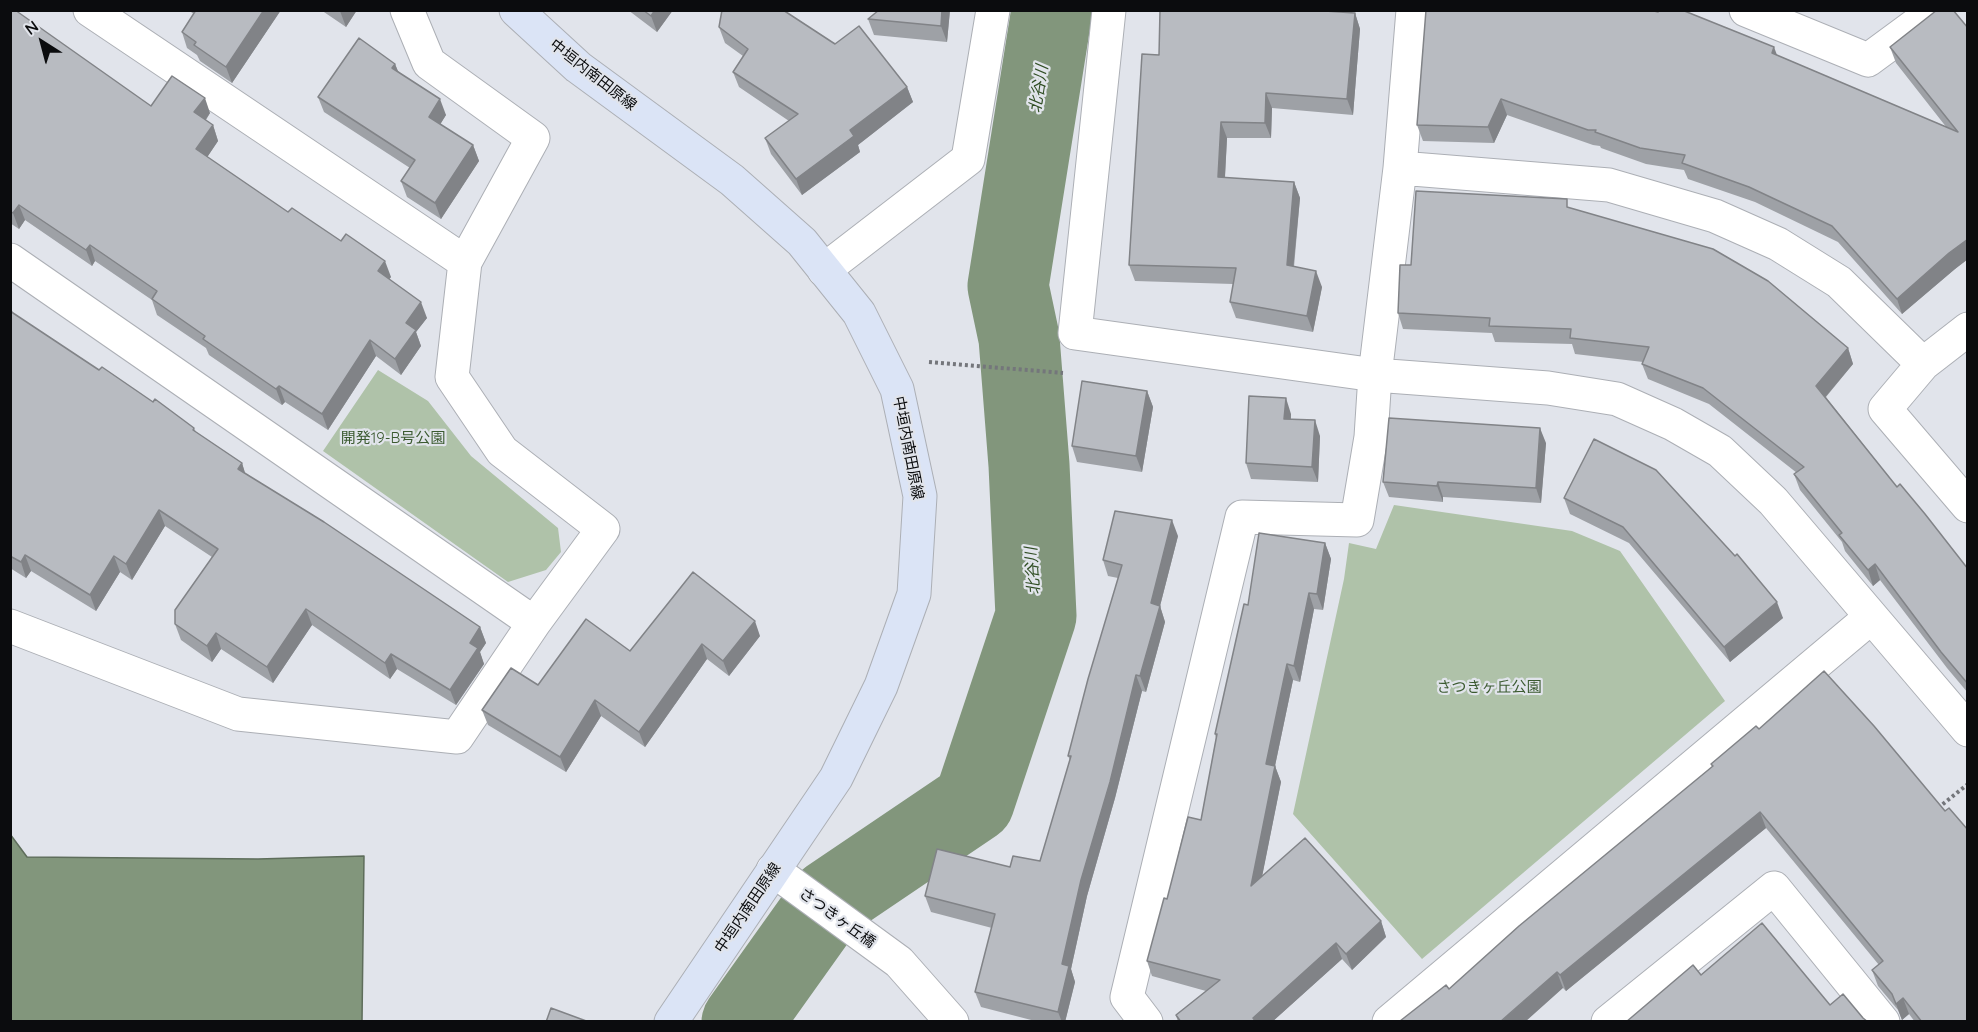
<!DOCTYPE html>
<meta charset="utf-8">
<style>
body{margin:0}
#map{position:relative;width:1978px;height:1032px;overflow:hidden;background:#e1e4eb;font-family:Quicksand,sans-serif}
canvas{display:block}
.frame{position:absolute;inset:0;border:12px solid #0b0c0e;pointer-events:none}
.north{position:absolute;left:12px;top:12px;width:60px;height:60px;-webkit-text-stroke:4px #e1e4eb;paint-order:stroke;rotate:324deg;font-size:16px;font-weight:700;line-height:24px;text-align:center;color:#0b0c0e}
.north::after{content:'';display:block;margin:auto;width:21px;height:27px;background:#0b0c0e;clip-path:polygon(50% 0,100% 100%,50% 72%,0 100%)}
</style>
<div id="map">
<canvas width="1978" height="1032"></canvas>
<div class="frame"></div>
<div class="north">N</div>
</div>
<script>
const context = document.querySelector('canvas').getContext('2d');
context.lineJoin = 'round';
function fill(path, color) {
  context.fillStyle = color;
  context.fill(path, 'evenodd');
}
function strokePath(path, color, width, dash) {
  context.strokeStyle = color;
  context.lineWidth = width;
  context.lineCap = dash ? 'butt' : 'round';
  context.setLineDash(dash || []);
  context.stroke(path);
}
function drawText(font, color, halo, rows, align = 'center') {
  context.font = font + ' Quicksand,"Noto Sans JP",sans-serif';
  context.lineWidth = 4.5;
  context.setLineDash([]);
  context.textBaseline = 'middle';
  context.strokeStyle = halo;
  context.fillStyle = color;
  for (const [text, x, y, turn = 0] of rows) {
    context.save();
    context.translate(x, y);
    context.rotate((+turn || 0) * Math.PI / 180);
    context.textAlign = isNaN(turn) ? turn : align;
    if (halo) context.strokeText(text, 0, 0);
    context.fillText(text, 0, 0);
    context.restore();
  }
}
const green = new Path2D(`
 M378 370 428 401 471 456 558 528 561 552 546 570 508 582 323 451Z
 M1394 505 1572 531 1620 551 1725 701 1422 959 1293 814 1344 579 1349 543 1376 549Z`);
const water = new Path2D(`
 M10 834 27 857 258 859 364 856 362 1021H11Z`);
const river = new Path2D(`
 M742 1022 829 900 974 802 1036 616 1029 465 1019 338 1008 286 1052 10`);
const path = new Path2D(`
 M929 362 1063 373
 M1938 808 1968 784`);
const minor = new Path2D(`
 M407 10 429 63 533 138 465 262
 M1109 10 1075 333 1375 375 1548 388 1617 399 1673 424 1720 451 1773 501 1968 730
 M1746 10 1868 60 1936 10
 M1400 168 1609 185 1715 216 1778 244 1839 282 1923 364
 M10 260 534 623
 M824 270 968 159 993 10
 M1968 329 1923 364 1885 409 1968 506
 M10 626 238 714 457 737 534 623 603 529 502 451 452 377 465 262 90 10
 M773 870 899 962 952 1022
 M1146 1022 1127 997 1242 517 1357 520 1371 437 1375 375 1400 168 1413 10
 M1389 1022 1870 618
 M1608 1022 1774 888 1883 1022`);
const secondary = new Path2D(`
 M516 10 578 67 732 180 802 242 859 313 897 389 920 496 914 594 881 686 836 778 671 1022`);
const wall = new Path2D(`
 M10 10 151 106 210 113 206 120 213 125 218 141 207 157 288 212 391 277 389 279 427 318 416 332 421 346 401 375 376 356 328 430 285 402 282 405 209 355 206 348 157 315 152 300 95 261 92 266 25 220 19 229 10 223Z
 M188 10H281L232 83 200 61 197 55 187 48 182 32 194 14Z
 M321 10H357L346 27Z
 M628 10H673L657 32Z
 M950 10 947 42 874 35 868 19Z
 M1426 10 1777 55 1947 128 1896 63 1890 47 1968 28V259L1955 269 1902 314 1838 242 1755 202 1688 179 1684 170 1646 164 1601 148 1600 146 1593 145 1507 115 1494 143 1423 141 1417 125Z
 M1355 13 1360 29 1353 115 1272 108 1271 138H1227L1225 178 1294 182 1300 198 1294 267 1322 287 1313 332 1236 318 1230 302 1233 284 1135 281 1129 265 1159 55Z
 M719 27 835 44 907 87 913 102 858 145 860 152 802 195 771 154 765 138 789 121 739 87 733 72 743 56 725 43Z
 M395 64 398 71 446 115 440 124 473 145 479 161 441 219 407 197 401 181 410 168 324 112 318 97Z
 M1571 208 1848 348 1853 364 1826 397 1897 487 1968 569V693L1947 668 1880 580 1873 586 1845 551 1842 542 1800 490 1794 474 1797 473 1709 404 1648 379 1642 364 1643 362 1575 354 1572 344 1495 342 1492 333 1403 329 1398 313 1411 265Z
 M10 305 13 313 99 370 194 428 196 432 242 463 245 474 480 627 486 643 480 652 484 664 456 705 397 669 390 679 312 625 273 683 221 649 212 662 181 640 175 624 212 557 165 526 132 580 120 572 96 611 31 571 26 578 10 568Z
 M1147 391 1153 407 1142 472 1077 462 1072 446Z
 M1291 414V419L1320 436 1318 482 1251 479 1246 463Z
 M1546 443 1541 503 1443 497V502L1389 497 1383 482Z
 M1564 498 1735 556 1783 618 1730 662 1629 543 1570 514Z
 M1178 536 1160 606 1165 622 1146 692 1142 691 1115 798 1087 896 1071 969 1075 982 1065 1022H1039L981 1007 975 992 992 928 931 912 925 896 1010 867 1040 861 1070 760 1068 756 1118 578 1108 576 1103 560Z
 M1325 543 1331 559 1323 610 1314 609 1300 682 1293 680 1275 766 1281 782 1262 876 1381 921 1386 937 1352 970 1342 959 1272 1022H1178L1176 1015 1206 991 1152 976 1147 961 1167 899 1201 820 1216 738 1215 734 1248 605Z
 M760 636 729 676 707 659 645 747 601 716 566 772 488 725 482 710 538 685 630 651Z
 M1711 764 1968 1022H1915L1909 1014 1902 1020 1898 1010 1878 986 1872 970 1879 965 1766 828 1566 991 1563 988 1449 989 1712 767Z`);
const shadedWall = new Path2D(`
 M264 10H281L232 83 226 67Z
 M341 10H357L346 27 340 11Z
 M655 10H673L657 32 651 16Z
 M942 10H950L947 42 941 26Z
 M1355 13 1360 29 1353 115 1347 99Z
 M1774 47 1780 63 1772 53Z
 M395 64 401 79 392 68Z
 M907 87 913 102 858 145 860 152 802 195 796 179 850 130Z
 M1266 93 1272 108 1271 138 1265 123Z
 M205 98 210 113 200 128 194 112Z
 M440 99 446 115 435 133 429 117Z
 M1501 99 1507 115 1494 143 1488 127Z
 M1221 122 1227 138 1224 193 1218 177Z
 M213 125 218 141 202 165 196 149Z
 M473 145 479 161 441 219 435 203Z
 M1294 182 1300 198 1292 281 1287 265Z
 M19 205 25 220 19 229 13 213Z
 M1968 239V259L1955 269 1902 314 1897 299 1949 253Z
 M90 245 95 261 92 266 86 250Z
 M385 261 391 277 383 287 378 271Z
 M1316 271 1322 287 1313 332 1307 316Z
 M421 302 427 318 416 332 421 346 401 375 395 359 406 323Z
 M370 340 376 356 328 430 322 414Z
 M1848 348 1853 364 1822 401 1816 386Z
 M279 386 285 402 282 405 276 389Z
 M1147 391 1153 407 1142 472 1136 456Z
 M1286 398 1291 414 1290 434 1284 419Z
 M1315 420 1320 436 1318 482 1312 467Z
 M1540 428 1546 443 1541 503 1536 488Z
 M242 463 247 479 238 469Z
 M1438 482 1443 497V502L1437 486Z
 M159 510 165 526 132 580 126 564Z
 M1172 520 1178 536 1160 606 1165 622 1146 692 1140 676 1151 603Z
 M1325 543 1331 559 1323 610 1317 594Z
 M25 555 31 571 26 578 21 562Z
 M114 556 120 572 96 611 90 595Z
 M1875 564 1880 580 1873 586 1868 570Z
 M1309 593 1314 609 1300 682 1294 666Z
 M1777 602 1783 618 1730 662 1724 647Z
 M306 609 312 625 273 683 267 667Z
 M755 621 760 636 729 676 723 661Z
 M480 627 486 643 480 652 484 664 456 705 450 690 470 643Z
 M216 633 221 649 212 662 207 646Z
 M702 644 707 659 645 747 639 732Z
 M391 654 397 669 390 679 385 663Z
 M1287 664 1293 680 1272 780 1266 764Z
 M1136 675 1142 691 1115 798 1087 896 1071 969 1075 982 1065 1022H1062L1058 1012 1062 964 1081 880Z
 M595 700 601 716 566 772 560 757Z
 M1275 766 1281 782 1257 902 1251 886Z
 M1760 812 1766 828 1566 991 1560 975Z
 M1381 921 1386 937 1352 970 1346 954Z
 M1336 943 1342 959 1272 1022H1254L1253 1018Z
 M1557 972 1563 988 1525 1022H1500Z
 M1903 998 1909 1014 1902 1020 1896 1004Z`);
const building = new Path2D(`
 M10 10H15L151 106 172 76 205 98 194 112 213 125 196 149 288 212 292 208 341 241 346 234 385 261 378 271 421 302 406 323 416 330 395 359 370 340 322 414 279 386 276 389 203 339 205 336 152 299 157 291 90 245 86 250 19 205 13 213 10 211Z
 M196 10H264L226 67 194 45 196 42 182 32Z
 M643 10H655L651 16Z
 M722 10H783L835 44 859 26 907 87 850 130 854 136 796 179 765 138 798 114 733 72 748 49 719 27Z
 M879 10H942L941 26 868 19Z
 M1160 10H1309L1355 13 1347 99 1266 93 1265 123 1221 122 1218 177 1294 182 1287 265 1316 271 1307 316 1230 302 1236 268 1129 265 1142 54 1159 55Z
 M1426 10H1650L1658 12V10H1682L1774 47 1772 53 1958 132 1890 47 1937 10H1953L1968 28V239L1949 253 1897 299 1832 226 1749 187 1682 163 1685 155 1640 148 1595 132 1596 130H1588L1501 99 1488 127 1417 125Z
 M359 38 395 64 392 68 440 99 429 117 473 145 435 203 401 181 415 160 318 97Z
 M1416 191 1567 199V207L1713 249 1768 281 1848 348 1816 386 1897 487 1900 484 1925 514 1968 569V684L1941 652 1875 564 1868 570 1839 535 1842 533 1794 474 1804 467 1703 388 1642 364 1649 347 1570 338 1571 329 1489 326 1490 318 1398 313 1400 265H1411Z
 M10 311 99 370 102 367 153 402 155 399 194 428 193 430 242 463 238 469 324 522 480 627 470 643 478 648 450 690 391 654 385 663 306 609 267 667 216 633 207 646 175 624V610L218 549 159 510 126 564 114 556 90 595 25 555 21 562 10 556Z
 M1082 381 1147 391 1136 456 1072 446Z
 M1249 396 1286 398 1284 419 1315 420 1312 467 1246 463Z
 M1389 418 1540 428 1536 488 1438 482 1437 486 1383 482Z
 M1594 439 1656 470 1735 556 1737 554 1777 602 1724 647 1623 527 1564 498Z
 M1115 511 1172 520 1151 603 1160 606 1140 676 1136 675 1110 782 1081 880 1062 964 1069 966 1058 1012 975 992 995 914 925 896 937 849 1010 867 1013 856 1040 861 1071 756H1068L1088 679 1122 565 1103 560Z
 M1259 533 1325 543 1317 594 1309 593 1294 666 1287 664 1266 764 1275 766 1251 886 1305 838 1381 921 1346 954 1336 943 1253 1018 1256 1022H1181L1176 1015 1220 980 1147 961 1164 898 1167 899 1188 817 1201 820 1217 734H1215L1244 604 1248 605Z
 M693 572 755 621 723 661 702 644 639 732 595 700 560 757 482 710 511 668 538 685 586 619 630 651Z
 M1824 671 1874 726 1945 811 1949 808 1968 830V1022H1922L1903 998 1896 1004 1892 994 1872 970 1883 961 1760 812 1560 975 1557 972 1509 1014 1500 1022H1401L1400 1021 1446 985 1449 989 1519 926 1713 766 1711 764 1756 726 1759 729Z
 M1762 923 1830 1005 1843 994 1863 1018 1868 1022H1626L1693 965 1701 975Z
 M551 1008 589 1022H546Z`);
const streetNames = [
 ["中垣内南田原線",593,75,38],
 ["中垣内南田原線",908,448,79],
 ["中垣内南田原線",748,908,-56],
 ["さつきヶ丘橋",837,918,36]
];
const parkNames = [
 ["開発19-B号公園",393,438],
 ["さつきヶ丘公園",1489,687]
];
const waterNames = [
 ["北谷川",1039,89,-81],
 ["北谷川",1033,571,-94]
];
fill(green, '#afc2a9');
fill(water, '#82967c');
strokePath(water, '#5e6d5b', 1.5);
strokePath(river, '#82967c', 81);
strokePath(minor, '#acafb5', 35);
strokePath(secondary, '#acafb5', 35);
strokePath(path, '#74767b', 4, [3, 3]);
strokePath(minor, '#fff', 33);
strokePath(secondary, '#dbe4f6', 33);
fill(wall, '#9ea1a6');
fill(shadedWall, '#818387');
fill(building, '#b8bbc1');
strokePath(building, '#818387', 1.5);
drawText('15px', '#0b0c0e', '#e1e4eb', streetNames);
drawText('15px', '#3b5a30', '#e1e4eb', parkNames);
drawText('italic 16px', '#304e24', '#e1e4eb', waterNames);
</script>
